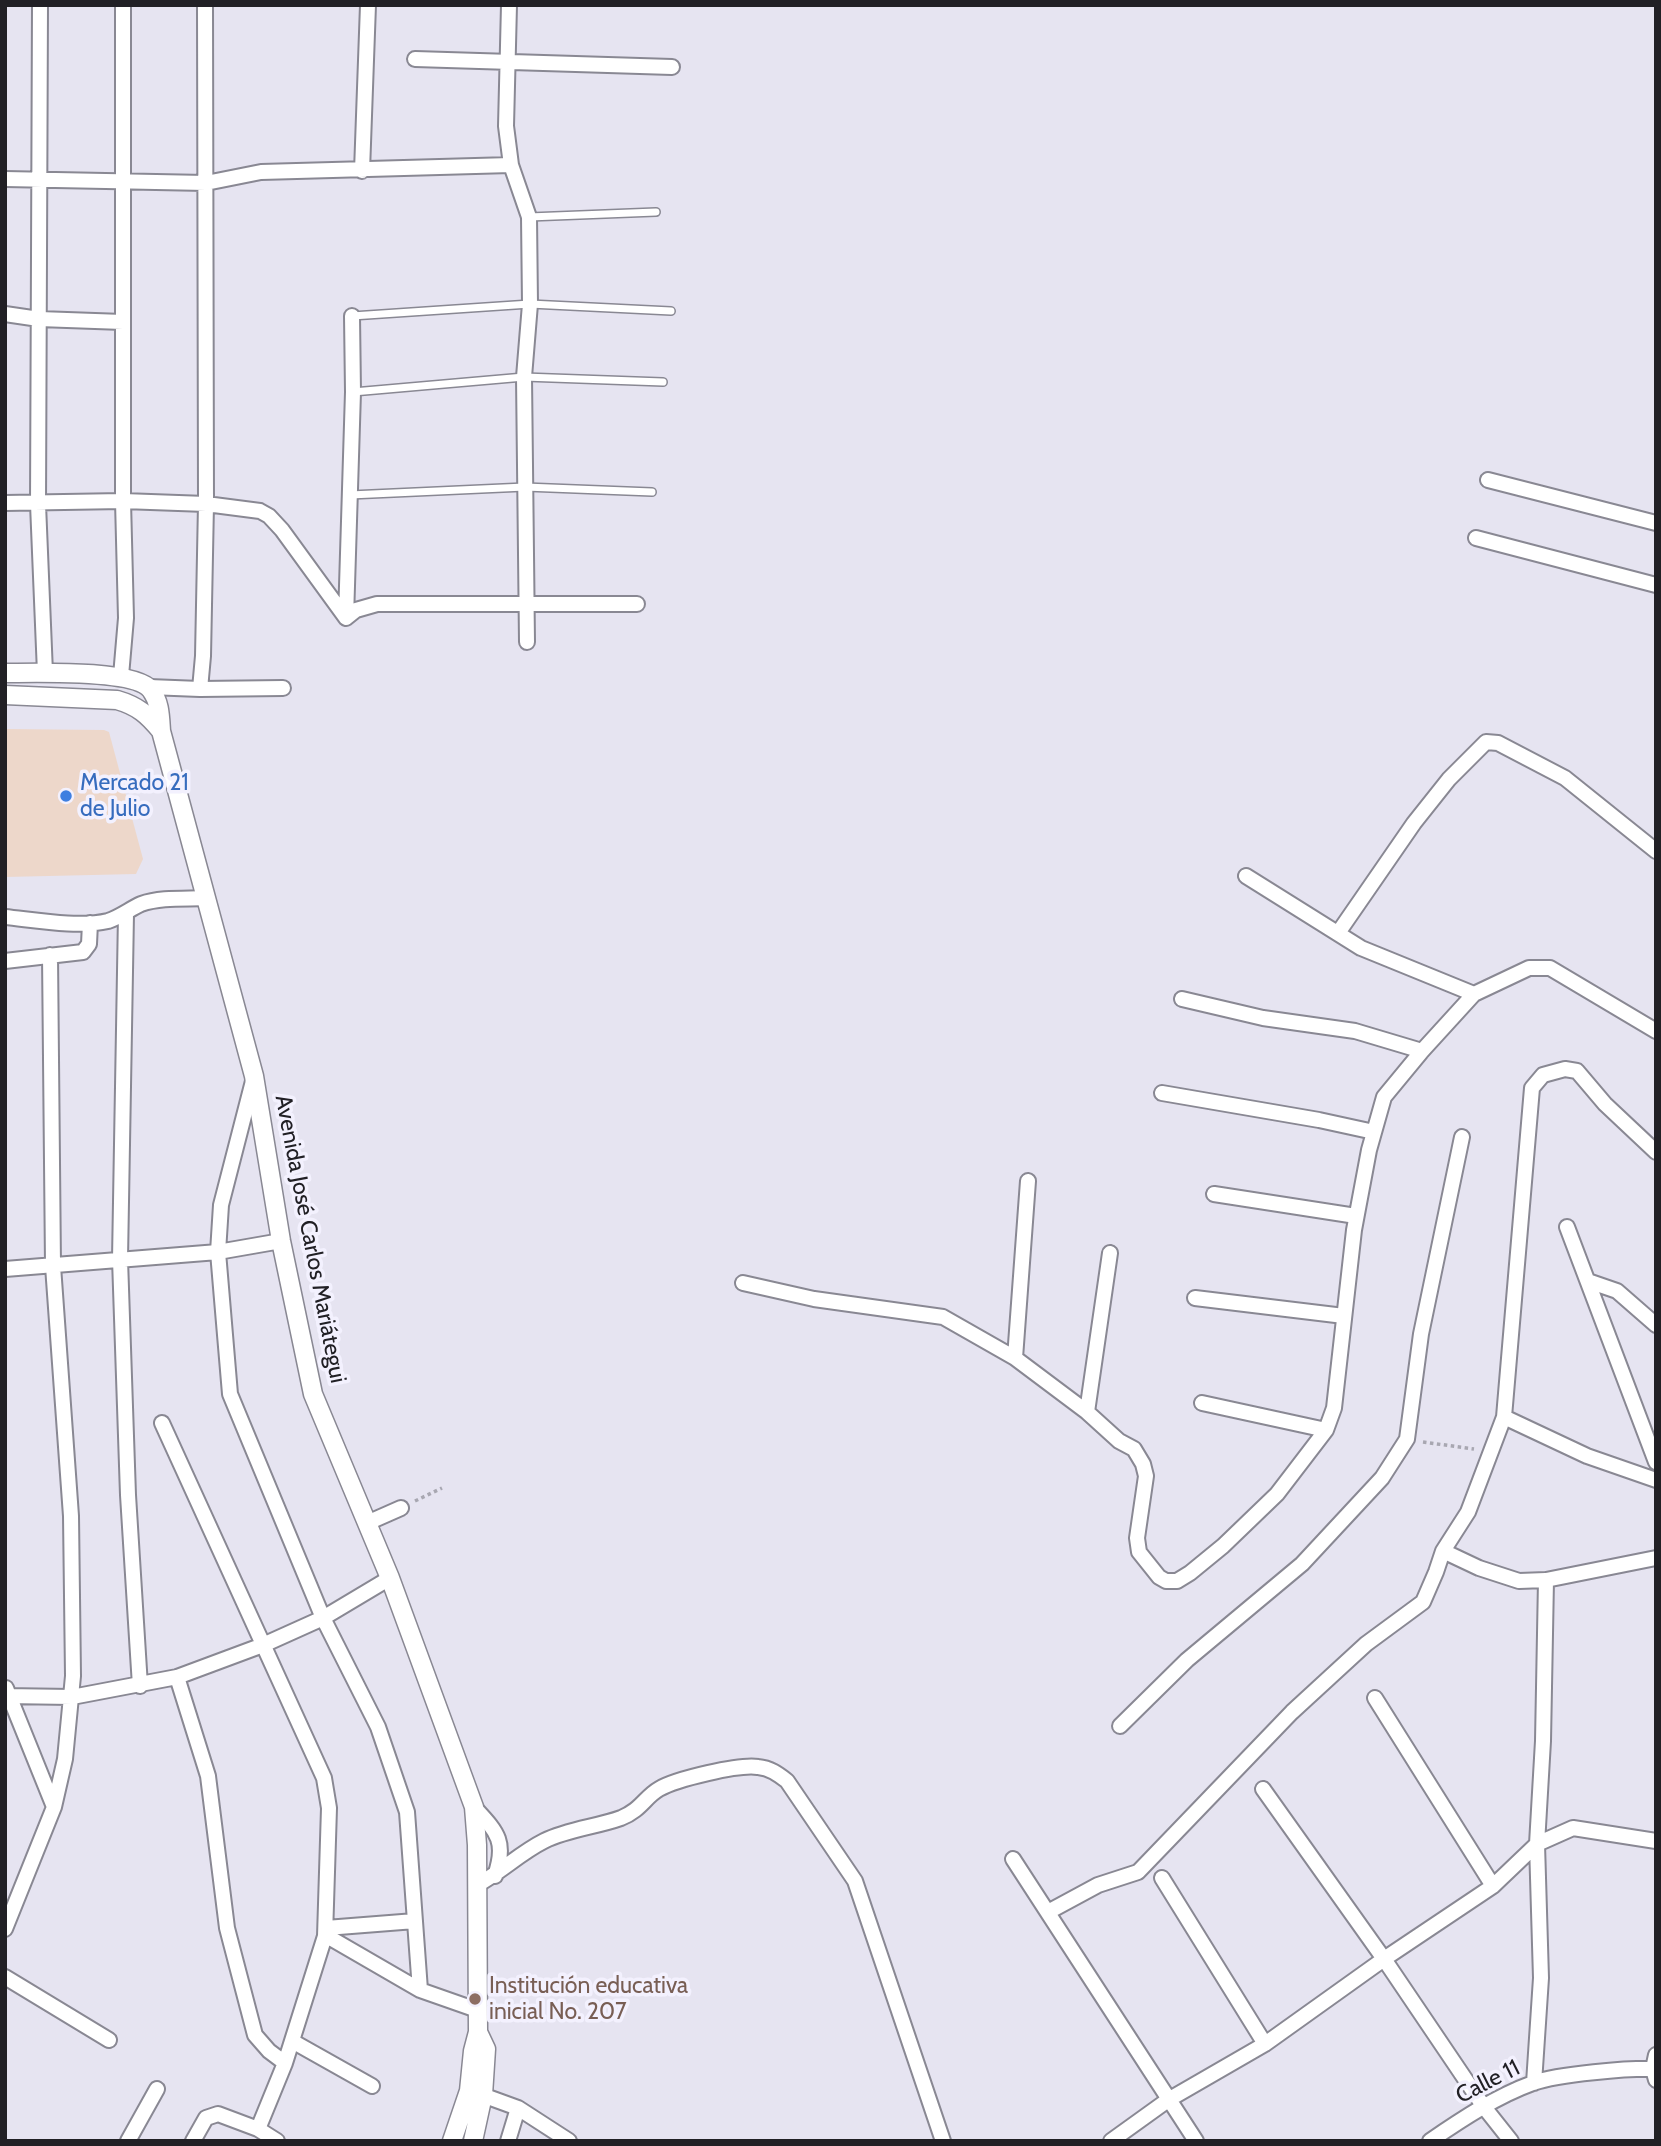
<!DOCTYPE html>
<meta charset="utf-8">
<style>
body{margin:0}
#map{position:relative;width:1661px;height:2146px;overflow:hidden;background:#e6e4f1;font-family:Cabin,sans-serif}
canvas{display:block}
.frame{position:absolute;inset:0;border:7px solid #212025;pointer-events:none}
</style>
<div id="map">
<canvas width="1661" height="2146"></canvas>
<div class="frame"></div>
</div>
<script>
const context = document.querySelector('canvas').getContext('2d');
context.lineJoin = 'round';
function fill(path, color) {
  context.fillStyle = color;
  context.fill(path, 'evenodd');
}
function strokePath(path, color, width, dash) {
  context.strokeStyle = color;
  context.lineWidth = width;
  context.lineCap = dash ? 'butt' : 'round';
  context.setLineDash(dash || []);
  context.stroke(path);
}
function drawText(font, color, halo, rows, align = 'center') {
  context.font = font + ' Cabin,sans-serif';
  context.lineWidth = 7;
  context.setLineDash([]);
  context.textBaseline = 'middle';
  context.strokeStyle = halo;
  context.fillStyle = color;
  for (const [text, x, y, turn = 0] of rows) {
    context.save();
    context.translate(x, y);
    context.rotate((+turn || 0) * Math.PI / 180);
    context.textAlign = isNaN(turn) ? turn : align;
    if (halo) context.strokeText(text, 0, 0);
    context.fillText(text, 0, 0);
    context.restore();
  }
}
const commercial = new Path2D(`
 M5 729 104 730 109 732 143 859 136 874 5 877Z`);
const path = new Path2D(`
 M1423 1442 1474 1449
 M415 1501 442 1488`);
const service = new Path2D(`
 M529 217 656 212
 M352 316 530 304 671 311
 M353 392 524 377 663 382
 M350 495 525 487 652 492`);
const minor = new Path2D(`
 M40 5 38 504 45 673
 M509 5 506 126 511 165 529 217 530 304 524 377 527 642
 M415 59 672 67
 M362 171 368 5
 M5 179 206 183 261 172 511 165
 M5 314 39 319 123 322
 M1488 480 1656 523
 M5 503 123 501 206 504 260 511 269 516 282 530 346 618 356 610 377 604H637
 M1476 538 1656 585
 M346 618 353 392 352 316
 M121 676 126 618 123 501V5
 M149 687 200 689 283 688
 M200 689 203 656 206 504 205 5
 M1246 876 1361 948 1474 994
 M126 914 120 1259 128 1495 140 1686
 M5 917C35 920 78 928 108 921 120 917 130 909 141 904 161 897 185 899 206 898
 M1338 933 1414 823 1449 779 1486 742 1498 743 1565 778 1656 851
 M5 961 83 952 89 944 90 923
 M1182 999 1263 1018 1355 1031 1422 1051
 M253 1081 221 1205 218 1252 230 1394 323 1618 378 1727 407 1812 420 1990
 M1162 1093 1319 1120 1374 1132
 M1214 1194 1356 1216
 M1567 1227 1656 1462
 M5 1269 218 1252 281 1241
 M1588 1281 1617 1291 1656 1325
 M743 1283 814 1299 943 1317 1015 1358 1087 1412 1119 1441 1134 1449 1143 1464 1146 1476 1137 1538 1139 1552 1159 1577 1166 1581H1177L1190 1573 1223 1546 1277 1494 1326 1430 1334 1408 1354 1230 1369 1150 1384 1097 1422 1051 1474 994 1529 968H1550L1656 1031
 M1195 1298 1344 1316
 M1015 1358 1028 1181
 M1202 1403 1326 1430
 M1087 1412 1110 1253
 M1504 1417 1587 1456 1656 1480
 M162 1423 324 1778 329 1808 325 1936 285 2063 258 2129
 M367 1523 401 1508
 M1443 1551 1479 1568 1519 1581 1546 1580 1656 1558
 M177 1677 208 1776 227 1928 255 2035 269 2051 285 2063
 M6 1688 54 1807
 M5 1696 72 1697 177 1677 263 1645 323 1618 390 1578
 M1375 1698 1493 1886
 M1120 1726 1187 1660 1302 1564 1382 1478 1407 1439 1421 1334 1462 1137
 M1263 1789 1384 1959 1484 2107 1511 2141
 M474 1807C497 1832 507 1841 495 1876
 M1013 1859 1196 2141
 M1162 1878 1265 2044
 M477 1885C501 1872 520 1853 544 1841 568 1829 596 1827 621 1818 641 1810 645 1797 659 1789 676 1779 739 1764 758 1767 770 1768 778 1774 787 1781L855 1881 943 2141
 M1048 1912 1098 1885 1138 1872 1292 1712 1366 1644 1423 1602 1436 1572 1443 1551 1468 1512 1504 1417 1532 1088 1543 1075 1565 1069 1577 1071 1605 1104 1656 1152
 M326 1928 415 1921
 M5 1929 54 1807 65 1759 73 1676 71 1516 53 1266 50 955
 M325 1935 420 1990 477 2010
 M5 1977 109 2040
 M292 2041 372 2086
 M1656 2055 1653 2069 1656 2080
 M1534 2083 1541 1978 1537 1844 1543 1741 1546 1580
 M474 2092 518 2108 569 2141
 M128 2141 157 2089
 M193 2141 206 2118 218 2114 258 2129 277 2141
 M508 2141 518 2108
 M1111 2141 1168 2100 1265 2044 1384 1959 1493 1886 1537 1844 1573 1828 1656 1841
 M1430 2141C1462 2119 1497 2096 1533 2083 1558 2074 1629 2068 1656 2069`);
const tertiary = new Path2D(`
 M5 673C33 673 135 669 151 690 160 702 160 716 161 731L254 1076 281 1241 313 1394 390 1578 474 1807 477 1845 478 2032 473 2051 469 2091 452 2141
 M5 695 117 700C138 706 148 715 161 731
 M473 2141 483 2095 486 2049 478 2032`);
const markers = [
 [66,796,7,"#3f7fe0"],
 [475,1999,7,"#8d6e63"]
];
const shopNames = [
 ["Mercado 21",80,783],
 ["de Julio",80,809]
];
const streetNames = [
 ["Avenida José Carlos Mariátegui",310,1239,79],
 ["Calle 11",1488,2082,-27]
];
const educationNames = [
 ["Institución educativa",489,1986],
 ["inicial No. 207",489,2012]
];
fill(commercial, '#edd7ca');
strokePath(service, '#898893', 10);
strokePath(minor, '#898893', 18);
strokePath(tertiary, '#898893', 21);
strokePath(path, '#a8a7b1', 3.5, [3.5, 3.5]);
strokePath(service, '#fff', 7);
strokePath(minor, '#fff', 14);
strokePath(tertiary, '#fff', 18);
for (const [x, y, r, color] of markers) {
  const dot = new Path2D();
  dot.arc(x, y, r, 0, 2 * Math.PI);
  context.fillStyle = color;
  context.fill(dot);
  strokePath(dot, '#f3f1fe', 2.5);
}
drawText('23px', '#366cbe', '#f3f1fe', shopNames, 'left');
drawText('23px', '#212025', '#f3f1fe', streetNames);
drawText('23px', '#785e54', '#f3f1fe', educationNames, 'left');
</script>
